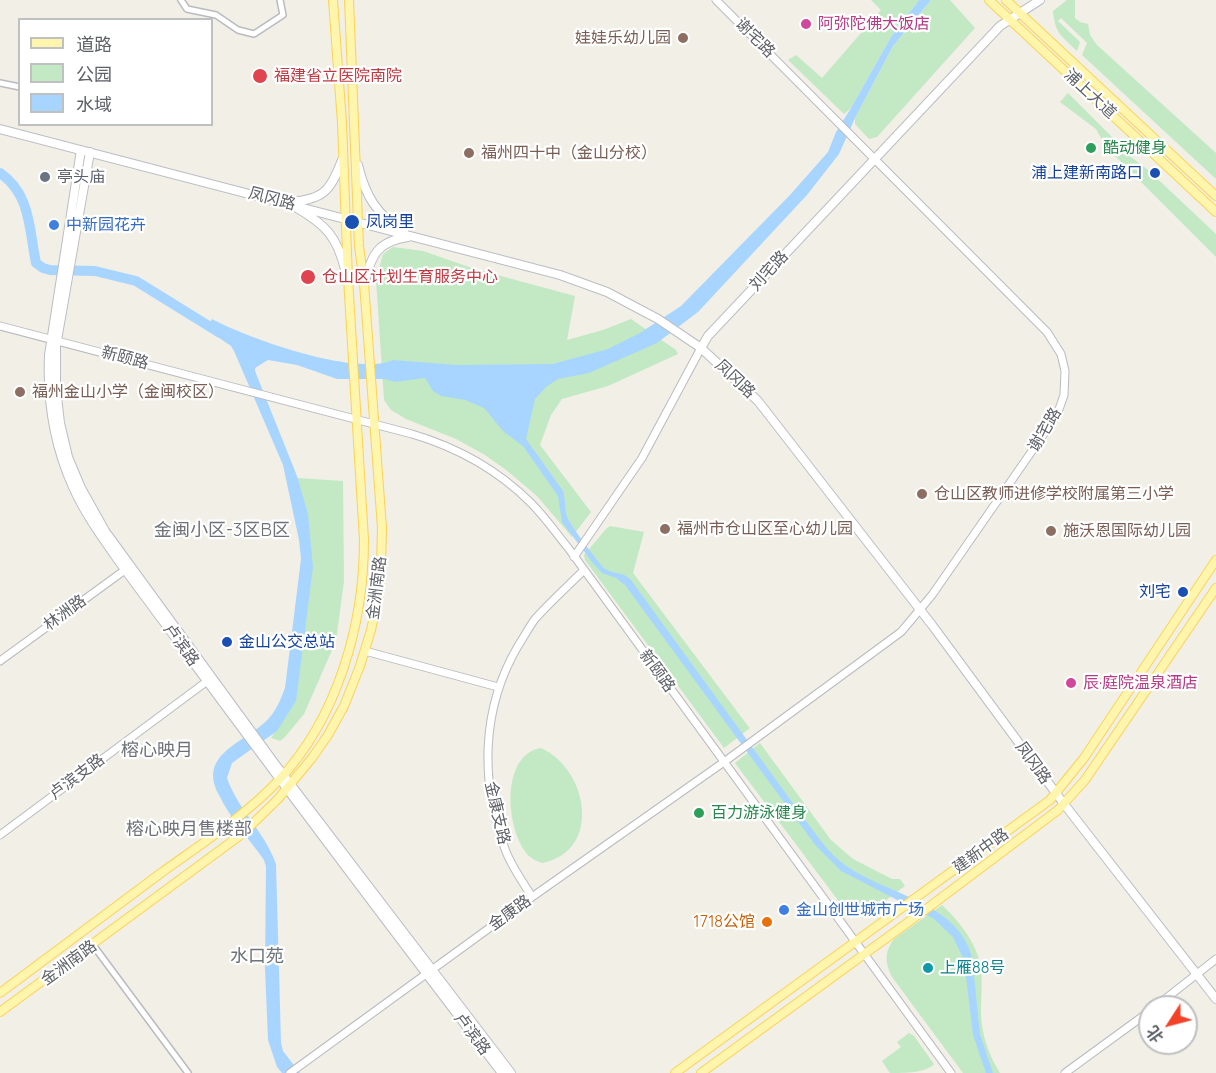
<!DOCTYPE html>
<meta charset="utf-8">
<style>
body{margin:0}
#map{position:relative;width:1216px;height:1073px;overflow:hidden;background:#f1efe6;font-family:Quicksand,"Noto Sans SC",sans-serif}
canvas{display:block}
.legend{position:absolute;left:18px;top:18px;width:195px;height:108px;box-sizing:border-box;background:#fff;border:2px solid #bfc0c2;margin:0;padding:8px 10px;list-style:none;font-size:18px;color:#5e6167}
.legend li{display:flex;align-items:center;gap:12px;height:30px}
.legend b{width:30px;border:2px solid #bfc0c2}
.north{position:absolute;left:1138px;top:995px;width:60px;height:60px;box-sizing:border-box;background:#fff;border:2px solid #bfc0c2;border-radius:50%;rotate:234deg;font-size:16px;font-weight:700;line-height:24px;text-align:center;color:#5e6167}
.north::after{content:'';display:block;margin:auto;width:21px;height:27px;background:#f44229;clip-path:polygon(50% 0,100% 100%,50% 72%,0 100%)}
</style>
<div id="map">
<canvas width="1216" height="1073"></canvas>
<ul class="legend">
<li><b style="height:8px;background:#fff5ad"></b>道路</li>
<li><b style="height:16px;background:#c2e9c3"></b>公园</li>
<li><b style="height:16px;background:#a8d5ff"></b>水域</li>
</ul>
<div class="north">北</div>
</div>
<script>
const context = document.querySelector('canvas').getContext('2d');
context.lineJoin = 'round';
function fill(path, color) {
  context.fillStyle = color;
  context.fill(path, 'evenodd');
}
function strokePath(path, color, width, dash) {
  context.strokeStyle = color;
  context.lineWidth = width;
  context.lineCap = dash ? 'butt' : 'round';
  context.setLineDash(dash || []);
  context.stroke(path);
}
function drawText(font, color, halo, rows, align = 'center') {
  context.font = font + ' Quicksand,"Noto Sans SC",sans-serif';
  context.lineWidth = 4.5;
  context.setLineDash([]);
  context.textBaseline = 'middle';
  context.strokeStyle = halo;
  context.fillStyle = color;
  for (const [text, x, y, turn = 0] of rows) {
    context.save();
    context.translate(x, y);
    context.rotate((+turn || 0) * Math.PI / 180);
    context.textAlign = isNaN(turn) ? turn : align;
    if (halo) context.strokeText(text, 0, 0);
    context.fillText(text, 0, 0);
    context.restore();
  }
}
const green = new Path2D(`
 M871 0H919L891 37 851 108 844 114 788 60 796 55 822 78 881 10Z
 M931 0H950L975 28 877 137 869 139 855 124V118L893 46Z
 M1067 0H1075V18L1080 22 1088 24 1090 35 1097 45 1216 153V179L1082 55 1087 43 1061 18 1058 21 1080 42 1077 51C1061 35 1055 34 1053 11Z
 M1068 93 1114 139 1127 154 1148 170 1216 234V257L1106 147 1096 129 1060 102Z
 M393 247 423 251 475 269 575 296 567 340 603 330 631 319 676 350 678 354 608 386 562 399 551 415 540 445 591 512 572 537 537 496 505 469 485 455 456 439 406 419 391 410 384 400 376 280 383 254Z
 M297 478 343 481 344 581 336 641 304 714 285 737 280 741 271 738 295 700 305 611Z
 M610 526 644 532 633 573 748 726 750 728 724 748 585 560 584 555 606 529Z
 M760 743 831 840 853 859 892 879H900L905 886 866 915C858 918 853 916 846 911L735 763Z
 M541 748C588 769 603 851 542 863 537 861 532 859 529 856 506 833 499 755 541 748Z
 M942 905C958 920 975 941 980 963 984 983 979 1005 982 1025 984 1041 991 1059 1000 1073H963L892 977C885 962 884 953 894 939Z
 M909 1033 914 1036 934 1064C926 1073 905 1073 890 1073L882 1061 901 1047 897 1042Z`);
const water = new Path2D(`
 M919 0H931L893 46 855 118 839 154 807 195 698 312 657 343 589 373 558 379 546 387 535 399 526 439 563 491C566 500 564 511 568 519 572 527 599 564 605 569 614 574 624 572 631 580L805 820C817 835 829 854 845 865 886 895 957 901 972 957L980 1034 993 1073H986L973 1035 964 960 953 937 934 919 841 871 816 846 625 585 616 578 602 573 592 562 562 522 558 496 523 446 504 432 484 408 465 400 441 396 433 391 425 378 395 382 385 379H337L297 365 268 360 255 368V371L297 476 308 514 313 567 296 701 277 731 232 763 227 778C238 810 265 832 276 864L281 1043 283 1051 300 1073H282L277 1067 268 1040 265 969 266 867 264 860C249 839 230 818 219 795 198 756 239 745 264 723 275 714 280 701 285 688L301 559 299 540 283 465 234 351 231 346 206 329 212 319C247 338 356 377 393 360L457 365 553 364 608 349 640 333 681 306 790 195 828 152 836 132 851 108 891 37Z`);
const river = new Path2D(`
 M0 173C31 194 29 230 36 263L43 268 50 270 95 271 136 281 220 333`);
const minor = new Path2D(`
 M181 0 187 9 216 15 238 30 254 34 283 15 280 0
 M0 83 20 87
 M93 945 188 1073`);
const tertiary = new Path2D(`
 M0 326 412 434C456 447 498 470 531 503 545 517 556 533 569 549L951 1073
 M574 557 642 458 701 348
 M365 651 498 687
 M0 661 129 567
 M0 835 210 679
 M532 897C523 882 511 866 505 849 480 781 481 709 518 646 524 637 529 627 535 619 550 602 568 586 584 570
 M1155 1007 1216 959
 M290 1073 532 897 724 762 901 632 932 595 1057 415 1064 395 1065 371 1061 354 1047 332 716 0
 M1065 1073 1150 1011`);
const secondary = new Path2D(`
 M0 129 560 275 607 292 658 319 701 348 758 401 932 625 1064 804 1216 999
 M81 150 49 355C47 400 54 445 73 487 85 514 102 537 118 560 144 596 171 631 196 666 297 803 399 938 502 1073
 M90 152 56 346V388L60 423 68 457 81 488 105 531 275 764 511 1073
 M358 165C365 195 377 216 404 231
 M292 202C325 199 331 189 342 160
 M297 208C326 225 337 237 345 269
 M365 282C371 254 379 241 408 237
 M701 348 708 336 1000 26 1040 0`);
const primary = new Path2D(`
 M989 0 1216 212
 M1006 0 1216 196
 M0 993C54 953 108 913 161 873 201 844 245 816 279 780 338 717 364 624 364 540L348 278 342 123 333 0
 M0 1012 242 834 278 799 312 758 328 735 344 706 360 666 371 630 379 594 381 566 382 528 364 283 359 246 349 0
 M675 1073 1050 800 1084 758 1216 560
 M701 1073 929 907 1058 810 1085 780 1216 588`);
const markers = [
 [806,24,6,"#d1479c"],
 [683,38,6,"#8d6e63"],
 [260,76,8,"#e0444e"],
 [1091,148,6,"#2e9e5b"],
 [469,153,6,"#8d6e63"],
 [1155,173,6,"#1a4fb4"],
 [45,177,6,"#6b7280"],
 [352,222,8,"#1a4fb4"],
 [54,225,6,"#3f7fe0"],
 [308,277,8,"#e0444e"],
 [20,392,6,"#8d6e63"],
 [922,494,6,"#8d6e63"],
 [665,529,6,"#8d6e63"],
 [1051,531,6,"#8d6e63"],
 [1183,592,6,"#1a4fb4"],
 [227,642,6,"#1a4fb4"],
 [1071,683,6,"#d1479c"],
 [699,813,6,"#2e9e5b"],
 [784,910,6,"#3f7fe0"],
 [767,922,6,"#e8710a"],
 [928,968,6,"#0f9aa8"]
];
const hotelNames = [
 ["阿弥陀佛大饭店",818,24],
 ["辰·庭院温泉酒店",1083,683]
];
const educationNames = [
 ["娃娃乐幼儿园",671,38,"right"],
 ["福州四十中（金山分校）",481,153],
 ["福州金山小学（金闽校区）",32,392],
 ["仓山区教师进修学校附属第三小学",934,494],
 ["福州市仓山区至心幼儿园",677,529],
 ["施沃恩国际幼儿园",1063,531]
];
const streetNames = [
 ["谢宅路",755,38,45],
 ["浦上大道",1090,94,43],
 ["凤冈路",272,199,15],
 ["刘宅路",769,271,-47],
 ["新颐路",125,358,15],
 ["凤冈路",735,379,43],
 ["谢宅路",1045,430,-59],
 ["金洲南路",377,588,-83],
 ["林洲路",65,613,-36],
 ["卢滨路",181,645,54],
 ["新颐路",657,671,54],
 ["凤冈路",1033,763,54],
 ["卢滨支路",77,777,-37],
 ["金康支路",497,813,77],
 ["建新中路",981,851,-36],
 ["金康路",510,913,-36],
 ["金洲南路",69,963,-36],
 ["卢滨路",472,1034,53]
];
const healthNames = [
 ["福建省立医院南院",274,76],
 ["仓山区计划生育服务中心",322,277]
];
const leisureNames = [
 ["酷动健身",1103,148],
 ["百力游泳健身",711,813]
];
const transitNames = [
 ["浦上建新南路口",1143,173],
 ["凤岗里",366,222,"left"],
 ["刘宅",1171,592],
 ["金山公交总站",239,642,"left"]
];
const worshipNames = [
 ["亭头庙",57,177]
];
const shopNames = [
 ["中新园花卉",66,225],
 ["金山创世城市广场",796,910]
];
const foodNames = [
 ["1718公馆",755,922]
];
const cultureNames = [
 ["上雁88号",940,968]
];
const neighbourhoodNames = [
 ["金闽小区-3区B区",222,531],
 ["榕心映月",157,751],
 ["榕心映月售楼部",189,830],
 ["水口苑",257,957]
];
fill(green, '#c2e9c3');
fill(water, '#a8d5ff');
strokePath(river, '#a8d5ff', 10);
strokePath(minor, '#b9bbc0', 8);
strokePath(tertiary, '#b9bbc0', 9);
strokePath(secondary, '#bbbec5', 10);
strokePath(primary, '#fad356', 10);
strokePath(minor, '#fff', 5);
strokePath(tertiary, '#fff', 7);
strokePath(secondary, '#fff', 8);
strokePath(primary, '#fff5ad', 8);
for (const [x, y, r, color] of markers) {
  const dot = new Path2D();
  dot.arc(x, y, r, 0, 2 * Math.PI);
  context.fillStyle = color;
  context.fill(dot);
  strokePath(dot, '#fff', 2);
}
drawText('16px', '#b23c85', '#fff', hotelNames, 'left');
drawText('16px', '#785e54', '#fff', educationNames, 'left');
drawText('16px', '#5e6167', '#fff', streetNames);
drawText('16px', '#be3a42', '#fff', healthNames, 'left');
drawText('16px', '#27864d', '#fff', leisureNames, 'left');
drawText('16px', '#164399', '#fff', transitNames, 'right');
drawText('16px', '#5b616d', '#fff', worshipNames, 'left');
drawText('16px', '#366cbe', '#fff', shopNames, 'left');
drawText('16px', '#c56008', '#fff', foodNames, 'right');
drawText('16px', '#0d838f', '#fff', cultureNames, 'left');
drawText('18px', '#6e7379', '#fff', neighbourhoodNames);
</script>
